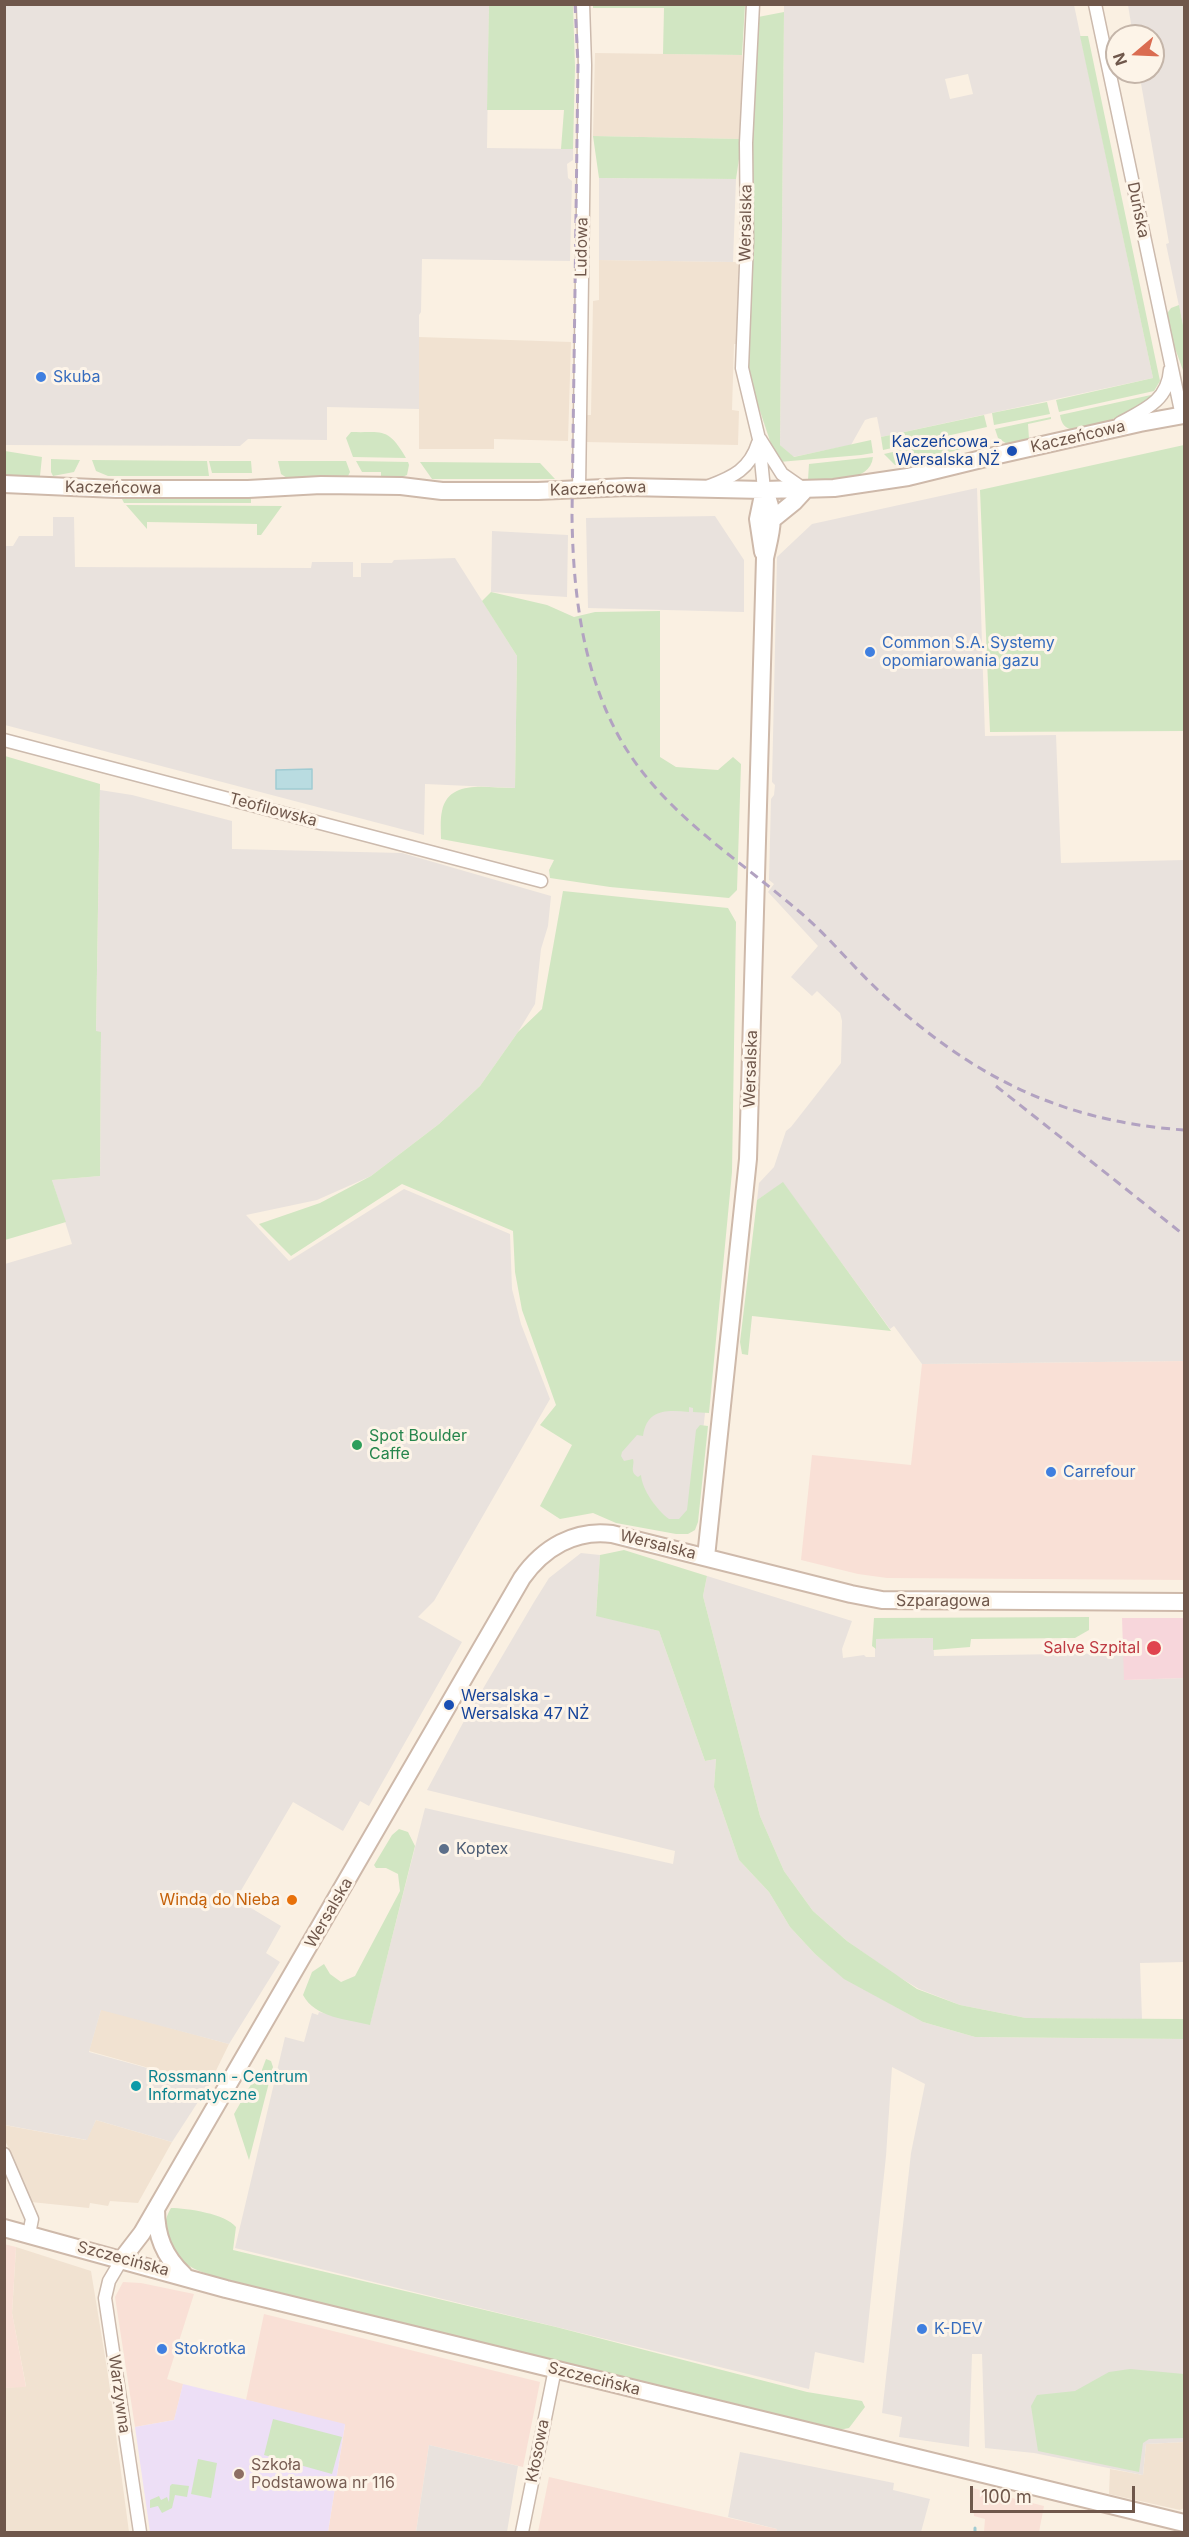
<!DOCTYPE html>
<meta charset="utf-8">
<style>
body{margin:0}
#map{position:relative;width:1189px;height:2537px;overflow:hidden;background:#faf0e2;font-family:Inter,sans-serif}
canvas{display:block}
.frame{position:absolute;inset:0;border:6px solid #6f574b;pointer-events:none}
.north{position:absolute;left:1105px;top:24px;width:60px;height:60px;box-sizing:border-box;background:#fdf4e8;border:2px solid #c4b5a9;border-radius:50%;rotate:251deg;font-size:16px;font-weight:700;line-height:24px;text-align:center;color:#6f574b}
.north::after{content:'';display:block;margin:auto;width:21px;height:27px;background:#da6c51;clip-path:polygon(50% 0,100% 100%,50% 72%,0 100%)}
.scale{position:absolute;left:970px;top:2486px;width:165px;height:27px;box-sizing:border-box;border:3px solid #6f574b;border-top:0;padding-left:8px;font-size:18px;line-height:21px;white-space:nowrap;color:#6f574b;-webkit-text-stroke:4px #fdf4e8;paint-order:stroke}
</style>
<div id="map">
<canvas width="1189" height="2537"></canvas>
<div class="frame"></div>
<div class="north">N</div>
<div class="scale">100 m</div>
</div>
<script>
const context = document.querySelector('canvas').getContext('2d');
context.lineJoin = 'round';
function fill(path, color) {
  context.fillStyle = color;
  context.fill(path, 'evenodd');
}
function strokePath(path, color, width, dash) {
  context.strokeStyle = color;
  context.lineWidth = width;
  context.lineCap = dash ? 'butt' : 'round';
  context.setLineDash(dash || []);
  context.stroke(path);
}
function drawText(font, color, halo, rows, align = 'center') {
  context.font = font + ' Inter,sans-serif';
  context.lineWidth = 6;
  context.setLineDash([]);
  context.textBaseline = 'middle';
  context.strokeStyle = halo;
  context.fillStyle = color;
  for (const [text, x, y, turn = 0] of rows) {
    context.save();
    context.translate(x, y);
    context.rotate((+turn || 0) * Math.PI / 180);
    context.textAlign = isNaN(turn) ? turn : align;
    if (halo) context.strokeText(text, 0, 0);
    context.fillText(text, 0, 0);
    context.restore();
  }
}
const residential = new Path2D(`
 M595 53 742 55V139L593 136Z
 M599 260 739 262 738 344H734L732 410 739 411 738 445 585 442 586 415H591L593 301 599 300Z
 M419 337 571 342 568 441 494 439V449H419Z
 M101 2009 229 2044 209 2085 89 2051Z
 M96 2120 172 2142 138 2203 110 2201 108 2206 90 2203 89 2208 31 2202 5 2140 4 2125 86 2140Z
 M16 2247 91 2271 108 2375 129 2532H5L4 2388 26 2386 12 2313Z
 M1184 2442V2508L1180 2510 1109 2494 1110 2469 1143 2475 1146 2444Z`);
const commercial = new Path2D(`
 M1184 1361V1580L887 1578 858 1574 801 1560 812 1455 911 1465 922 1364Z
 M4 2244 16 2247 12 2313 26 2387 5 2388Z
 M123 2282 141 2283 194 2294 167 2379 183 2384 174 2420 135 2427 115 2297Z
 M264 2314 540 2382 523 2467 429 2445 416 2532H328L345 2425 246 2400Z
 M549 2477 777 2529 776 2532H538Z
 M972 2488 1044 2506 1039 2532H984L985 2519 974 2516Z`);
const industrial = new Path2D(`
 M5 5H489L487 148 573 149V160L567 164 568 178 572 181 570 261 422 259 421 312 419 315V409L327 407V440L248 439 240 446 5 445Z
 M784 5H1074L1153 378 881 437 877 417 871 418 865 420 851 445 793 457 780 445ZM968 74 973 94 950 99 945 79Z
 M1128 5H1184V330L1166 244 1169 243 1139 72H1153V36H1133Z
 M599 178 736 179 733 262 599 260Z
 M977 488 985 736 1056 735 1061 863 1184 860V1361L922 1364 894 1326 890 1329 783 1183 757 1200 759 1183 774 1167 786 1131 791 1127 841 1063 842 1021 840 1013 817 991 812 996 791 977 818 946 768 892 774 884 769 880 771 799 774 795 775 785 772 782 777 557 812 524Z
 M715 516 744 560V612L588 608 586 518Z
 M53 517H74L75 567 311 568 312 562H353V577H361V563H392L394 560 455 558 517 656 515 788 425 784 424 835 5 725 4 546H13L19 536H53Z
 M492 531 568 535 567 597 491 592Z
 M100 790 132 795 232 821V849L402 853 551 896 548 926 541 949 535 1004 518 1032 480 1086 439 1124 371 1176 317 1200 246 1215 289 1261 404 1189 510 1234 512 1289 521 1324 550 1399 434 1601 418 1617 462 1642 369 1806 360 1801 343 1831 293 1802 236 1899 281 1926 266 1953 280 1962 229 2044 101 2010 89 2052 209 2085 172 2142 96 2120 87 2140 5 2125V1264L72 1244 52 1180 100 1176 101 1032H96Z
 M661 1400 706 1404 692 1532 672 1528 616 1454Z
 M581 1553 600 1555 596 1615 659 1631 705 1761 716 1759 714 1787 739 1860 769 1892 790 1927 815 1954 844 1978 923 2022 975 2037 1184 2039V2442L1146 2444 1143 2475 1034 2453 985 2448 982 2354H972L969 2447 899 2437 902 2417 882 2413 911 2153 925 2084 892 2067 886 2156 864 2363 815 2352 809 2389 235 2248 285 2037 304 2042 312 2013 318 2015 319 2012 370 2024 425 1808 673 1864 675 1851 427 1790 464 1721 534 1602 549 1578Z
 M707 1576 852 1621 842 1649 843 1658 864 1655 866 1657H875V1639L933 1638 934 1656 1124 1653 1125 1680 1184 1678V1962L1140 1963 1142 2019 1026 2018 960 2005 919 1989 894 1974 847 1941 813 1911 784 1871 760 1816 703 1596Z
 M429 2445 518 2466 507 2532H416Z
 M740 2452 894 2483 893 2490 930 2499 921 2532H776L777 2529 728 2517Z`);
const education = new Path2D(`
 M183 2384 345 2424 328 2532H150L135 2427 174 2420Z`);
const medical = new Path2D(`
 M1122 1618H1184V1678L1124 1680Z`);
const green = new Path2D(`
 M489 5H573L575 67 573 149H561L564 110H487Z
 M593 5H745L742 55 663 54 664 8H593Z
 M784 12 780 445 794 457 871 440 873 453 861 455 779 462 772 447 747 372 750 134 758 17Z
 M1080 36H1088L1160 381 1154 391 1059 412 1056 400 1153 378Z
 M593 136 742 139 736 179 599 178Z
 M1179 305 1184 330V373L1172 340 1166 315 1171 308Z
 M1160 393C1149 406 1088 432 1070 429 1063 427 1061 421 1060 415Z
 M1047 402 1050 414 994 425 992 413Z
 M984 415 987 427 883 450 881 437Z
 M1051 417V419L1028 424 1029 439 1007 444 998 438 995 429Z
 M351 432C383 433 388 427 406 458L353 457 346 438Z
 M964 436 966 449 916 458V464L895 465 884 454Z
 M1184 445V731L990 732 980 490Z
 M5 451 42 457 40 476H5Z
 M873 457C870 484 829 479 808 480L809 464Z
 M51 459 80 460 74 472 53 476 51 472Z
 M92 460 207 461 209 476H108L96 471Z
 M209 461H251L252 473H212Z
 M278 461H346L350 472 347 478H287L281 474Z
 M356 461 408 462 409 465 407 475 400 478H381V472H362Z
 M420 462 540 463 555 479H432Z
 M125 497H251V503H124L122 499Z
 M126 505 282 506 261 535H257V524L147 522V529Z
 M491 592 547 605 574 617 595 612 660 611V757L676 767 718 770 733 757 741 764 737 890 729 898 610 887 550 878 549 870 554 860 441 839C441 830 440 819 442 811 449 777 491 789 515 788L517 656 482 601Z
 M5 756 100 784 96 1031 101 1032 100 1176 52 1180 66 1222 5 1240Z
 M563 891 728 908 736 922 732 1172 709 1413 693 1412V1408L689 1407V1412C666 1410 647 1409 643 1436L637 1435 622 1452 621 1456 624 1461 633 1459C635 1465 629 1472 638 1477L641 1475C642 1490 657 1510 669 1519H679L687 1510 696 1430 700 1425 708 1426 698 1522 695 1530 688 1534H676L616 1523 593 1513 560 1519 540 1506 572 1445 540 1425 556 1405 522 1310 515 1272 513 1231 402 1184 291 1256 259 1224 320 1203 371 1176 439 1124 480 1086 518 1032 542 1009Z
 M783 1182 891 1331 752 1316 748 1355 742 1354 740 1342 757 1200Z
 M624 1550 707 1576 703 1596 760 1816 784 1871 813 1911 847 1941 917 1989 960 2005 1026 2018 1184 2019V2039L975 2037 923 2022 844 1979 815 1954 790 1927 769 1892 739 1860 714 1787 716 1759 705 1761 659 1631 596 1616 600 1555Z
 M1089 1617V1630L1075 1638 971 1639 970 1647 933 1650V1638L876 1639V1649L872 1646 874 1618Z
 M399 1829 408 1832 415 1846 370 2025C347 2019 315 2018 303 1995L312 1972 324 1964 330 1974 341 1982 355 1976 400 1891 398 1874 386 1868H376L374 1865 392 1835Z
 M266 2059 271 2061 273 2067 249 2160 234 2114 257 2074 260 2075Z
 M171 2208C187 2208 226 2214 236 2227L233 2250 556 2327 807 2392 862 2401 865 2407 849 2428 839 2430 238 2284C210 2274 173 2269 167 2236 164 2224 165 2219 171 2208Z
 M1130 2369 1184 2374V2438L1149 2439 1143 2443 1139 2472 1038 2451 1031 2406 1037 2395 1075 2391 1109 2372Z
 M273 2419 342 2437 332 2474 264 2455Z
 M198 2459 217 2463 211 2498 191 2494Z
 M172 2484 189 2486 187 2497 175 2495 172 2508 162 2513 158 2506 150 2508V2500L159 2496 161 2500 167 2497 169 2502 170 2486Z`);
const water = new Path2D(`
 M312 769V789H276V770Z`);
const stream = new Path2D(`
 M975 2528V2532`);
const street = new Path2D(`
 M753 4 746 143 747 241 742 368 759 439 764 490
 M1095 4 1182 416
 M1120 423C1144 410 1168 401 1170 370
 M760 439 782 474 805 490
 M709 486C733 477 750 469 758 443
 M579 489 585 65 583 4
 M4 740 541 881
 M4 2154 32 2219 29 2234
 M122 2259 109 2281 105 2298 140 2532
 M522 2532 555 2369`);
const secondary = new Path2D(`
 M4 484 116 489H248L321 485 401 486 442 491H538L627 487 764 490 834 488 908 477 998 455 1140 423 1184 415
 M773 519 794 502 805 490
 M763 552 758 519 764 490
 M706 1557 748 1159 765 558C771 531 777 516 764 490
 M156 2209C156 2236 164 2256 184 2275
 M4 2228 226 2289 1184 2523
 M122 2259 142 2233 522 1578C543 1548 575 1529 612 1534L851 1594 882 1600 1184 1602`);
const rail = new Path2D(`
 M575 4 578 64 572 516C573 591 582 668 618 735 659 810 732 854 795 908 826 933 850 964 879 991 970 1075 1058 1121 1184 1130
 M996 1086 1184 1235`);
const markers = [
 [41,377,6,"#3f7fe0"],
 [1012,451,6,"#1a4fb4"],
 [870,652,6,"#3f7fe0"],
 [357,1445,6,"#2e9e5b"],
 [1051,1472,6,"#3f7fe0"],
 [1154,1648,8,"#e0444e"],
 [449,1705,6,"#1a4fb4"],
 [444,1849,6,"#5c6f8a"],
 [292,1900,6,"#e8710a"],
 [136,2086,6,"#0f9aa8"],
 [922,2329,6,"#3f7fe0"],
 [162,2349,6,"#3f7fe0"],
 [239,2474,6,"#8d6e63"]
];
const streetNames = [
 ["Duńska",1138,210,78],
 ["Wersalska",746,223,-89],
 ["Ludowa",582,247,-89],
 ["Kaczeńcowa",1078,437,-13],
 ["Kaczeńcowa",113,488,1],
 ["Kaczeńcowa",598,489,-2],
 ["Teofilowska",273,810,15],
 ["Wersalska",751,1069,-88],
 ["Wersalska",658,1545,14],
 ["Szparagowa",943,1601],
 ["Wersalska",329,1913,-60],
 ["Szczecińska",123,2259,15],
 ["Szczecińska",594,2379,14],
 ["Warzywna",119,2394,82],
 ["Kłosowa",538,2451,-79]
];
const shopNames = [
 ["Skuba",53,377],
 ["Common S.A. Systemy",882,643],
 ["opomiarowania gazu",882,661],
 ["Carrefour",1063,1472],
 ["K-DEV",934,2329],
 ["Stokrotka",174,2349]
];
const transitNames = [
 ["Kaczeńcowa -",1000,442],
 ["Wersalska NŻ",1000,460],
 ["Wersalska -",461,1696,"left"],
 ["Wersalska 47 NŻ",461,1714,"left"]
];
const leisureNames = [
 ["Spot Boulder",369,1436],
 ["Caffe",369,1454]
];
const healthNames = [
 ["Salve Szpital",1140,1648]
];
const serviceNames = [
 ["Koptex",456,1849]
];
const foodNames = [
 ["Windą do Nieba",280,1900]
];
const cultureNames = [
 ["Rossmann - Centrum",148,2077],
 ["Informatyczne",148,2095]
];
const educationNames = [
 ["Szkoła",251,2465],
 ["Podstawowa nr 116",251,2483]
];
fill(residential, '#f1e2d1');
fill(commercial, '#f9e0d6');
fill(industrial, '#e9e2dd');
fill(education, '#eddff6');
fill(medical, '#f7d6db');
fill(green, '#d1e6c2');
fill(water, '#b9dce1');
strokePath(water, '#a0cbd2', 1.5);
strokePath(stream, '#a0cbd2', 3);
strokePath(street, '#ccbaad', 15);
strokePath(secondary, '#ceb9aa', 20);
strokePath(street, '#fff', 12);
strokePath(secondary, '#fff', 16);
strokePath(rail, '#b2a2c1', 3, [9, 6]);
for (const [x, y, r, color] of markers) {
  const dot = new Path2D();
  dot.arc(x, y, r, 0, 2 * Math.PI);
  context.fillStyle = color;
  context.fill(dot);
  strokePath(dot, '#fdf4e8', 2);
}
drawText('16px', '#6f574b', '#fdf4e8', streetNames);
drawText('16px', '#366cbe', '#fdf4e8', shopNames, 'left');
drawText('16px', '#164399', '#fdf4e8', transitNames, 'right');
drawText('16px', '#27864d', '#fdf4e8', leisureNames, 'left');
drawText('16px', '#be3a42', '#fdf4e8', healthNames, 'right');
drawText('16px', '#4e5e75', '#fdf4e8', serviceNames, 'left');
drawText('16px', '#c56008', '#fdf4e8', foodNames, 'right');
drawText('16px', '#0d838f', '#fdf4e8', cultureNames, 'left');
drawText('16px', '#785e54', '#fdf4e8', educationNames, 'left');
</script>
